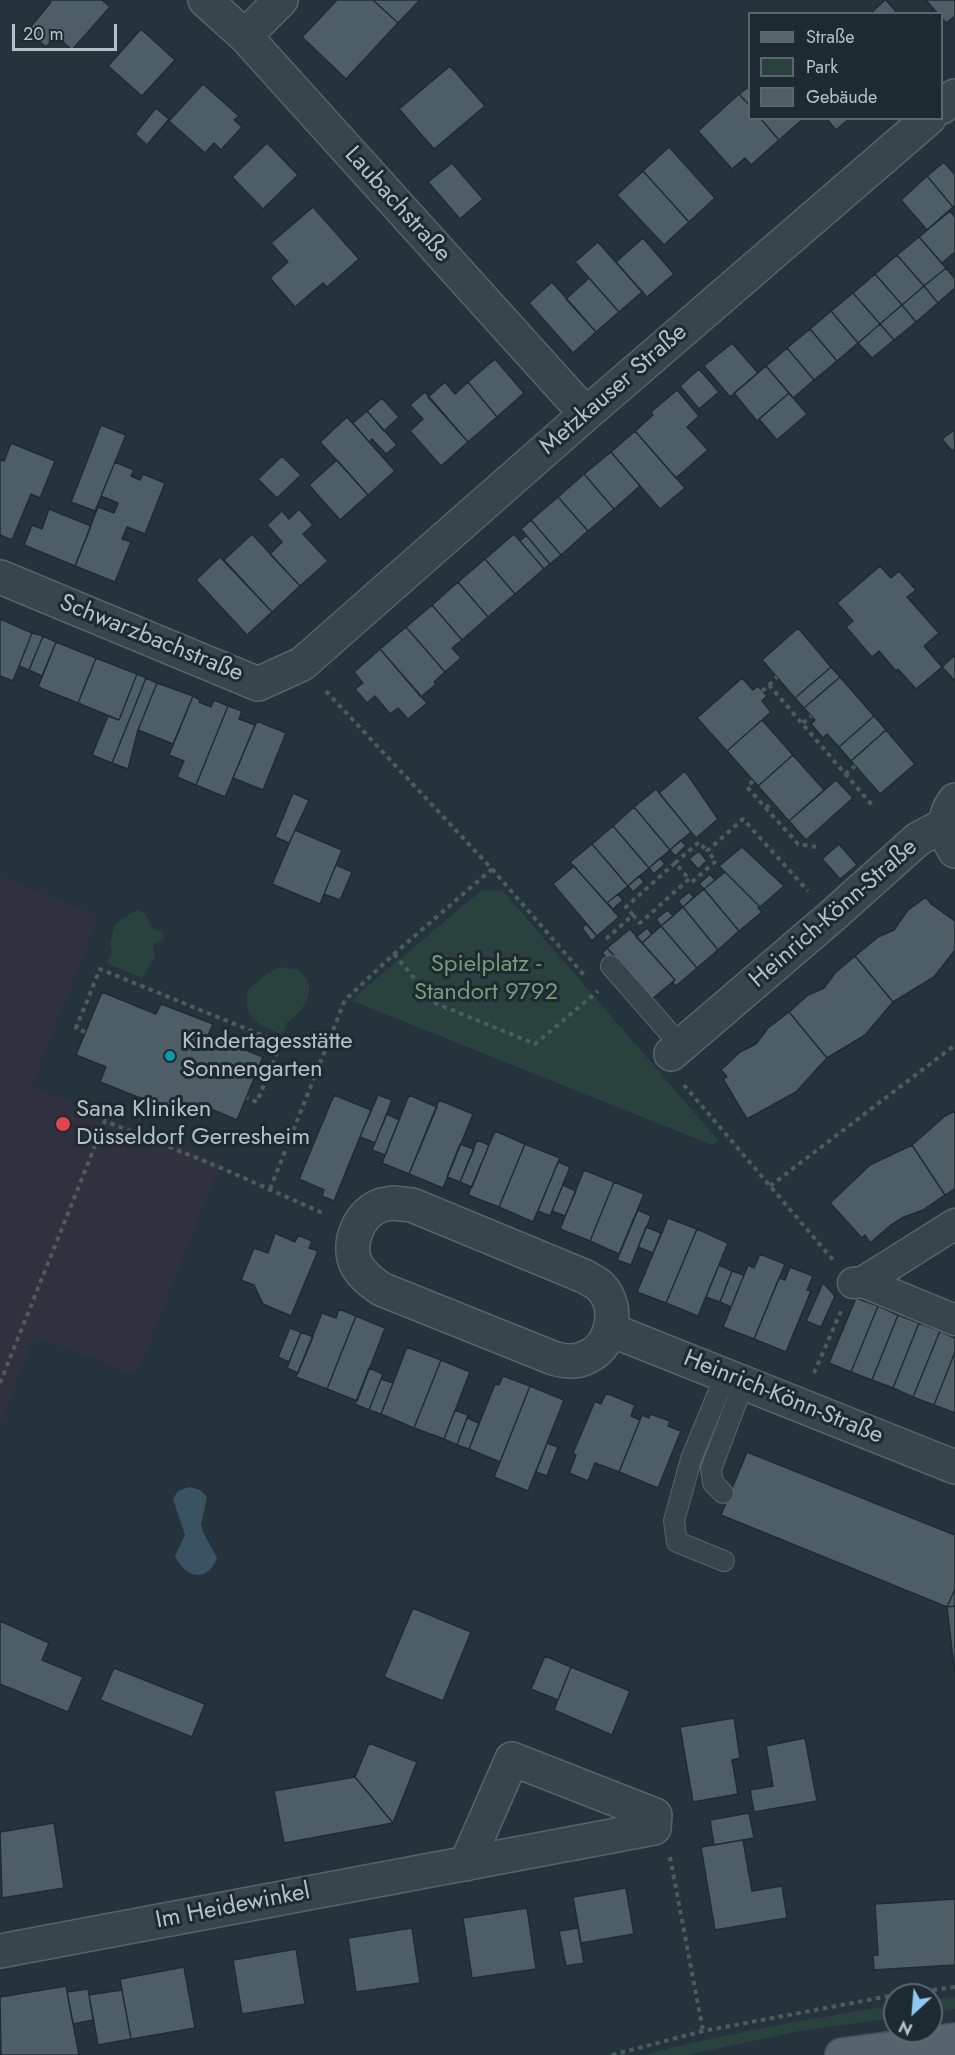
<!DOCTYPE html>
<meta charset="utf-8">
<style>
body{margin:0}
#map{position:relative;width:955px;height:2055px;overflow:hidden;background:#25343c;font-family:Jost,sans-serif}
canvas{display:block}
.legend{position:absolute;left:748px;top:12px;width:195px;height:108px;box-sizing:border-box;background:#1e2a32;border:2px solid #5a666e;margin:0;padding:8px 10px;list-style:none;font-size:18px;color:#b5c0c8}
.legend li{display:flex;align-items:center;gap:12px;height:30px}
.legend b{width:30px;border:2px solid #5a666e}
.north{position:absolute;left:883px;top:1983px;width:60px;height:60px;box-sizing:border-box;background:#1e2a32;border:2px solid #5a666e;border-radius:50%;rotate:206deg;font-size:16px;font-weight:700;line-height:24px;text-align:center;color:#b5c0c8}
.north::after{content:'';display:block;margin:auto;width:21px;height:27px;background:#8ec9f3;clip-path:polygon(50% 0,100% 100%,50% 72%,0 100%)}
.scale{position:absolute;left:12px;top:24px;width:105px;height:27px;box-sizing:border-box;border:3px solid #b5c0c8;border-top:0;padding-left:8px;font-size:18px;line-height:21px;white-space:nowrap;color:#b5c0c8;-webkit-text-stroke:4px #1e2a32;paint-order:stroke}
</style>
<div id="map">
<canvas width="955" height="2055"></canvas>
<ul class="legend">
<li><b style="height:8px;background:#57646d"></b>Straße</li>
<li><b style="height:16px;background:#2a423e"></b>Park</li>
<li><b style="height:16px;background:#4e5e67"></b>Gebäude</li>
</ul>
<div class="north">N</div>
<div class="scale">20 m</div>
</div>
<script>
const context = document.querySelector('canvas').getContext('2d');
context.lineJoin = 'round';
function fill(path, color) {
  context.fillStyle = color;
  context.fill(path, 'evenodd');
}
function strokePath(path, color, width, dash) {
  context.strokeStyle = color;
  context.lineWidth = width;
  context.lineCap = dash ? 'butt' : 'round';
  context.setLineDash(dash || []);
  context.stroke(path);
}
function drawText(font, color, halo, rows, align = 'center') {
  context.font = font + ' Jost,sans-serif';
  context.lineWidth = 6;
  context.setLineDash([]);
  context.textBaseline = 'middle';
  context.strokeStyle = halo;
  context.fillStyle = color;
  for (const [text, x, y, turn = 0] of rows) {
    context.save();
    context.translate(x, y);
    context.rotate((+turn || 0) * Math.PI / 180);
    context.textAlign = isNaN(turn) ? turn : align;
    if (halo) context.strokeText(text, 0, 0);
    context.fillText(text, 0, 0);
    context.restore();
  }
}
const medical = new Path2D(`
 M0 876 99 916 31 1086 221 1162 136 1375 35 1336 0 1424Z`);
const green = new Path2D(`
 M482 890 503 891 718 1140 712 1145 353 1001 357 995Z
 M137 910C144 911 151 921 152 928L163 932 164 938 153 945 155 957 142 978 107 963 112 954 110 943 115 924Z
 M280 967 298 970C301 973 306 978 308 981 313 997 300 1015 287 1022L283 1035C259 1025 243 1021 248 990L267 974Z
 M955 1997V2009L931 2013V2000Z
 M895 2005V2018L799 2031 687 2055H644C726 2033 810 2019 895 2005Z`);
const water = new Path2D(`
 M189 1487 200 1490 207 1497 201 1524 203 1532 217 1558C207 1583 186 1579 175 1556L185 1535 173 1499 178 1491Z`);
const building = new Path2D(`
 M49 0H102L110 7 72 50 56 36 46 47 27 31 51 2Z
 M337 0H373L398 23 346 79 302 37Z
 M373 0H420L398 23Z
 M886 0 898 14H870L885 0Z
 M926 0H955V16L946 23 942 18V14H938Z
 M141 29 175 60 142 96 108 66Z
 M450 66 485 106 434 149 399 109Z
 M203 84 239 116 234 120 242 127 221 150 214 143 205 153 169 121Z
 M750 86V106L739 94Z
 M739 94 750 106V118H760L779 140 751 165 745 158 732 169 698 131Z
 M156 108 169 119 147 145 135 134Z
 M760 118H804L779 140Z
 M826 118H850L836 130Z
 M267 143 298 175 263 209 232 177Z
 M669 147 715 198 689 222 643 171Z
 M944 162 955 175V206L953 207 927 176Z
 M452 163 483 199 460 219 428 182Z
 M643 171 689 222 664 245 617 195Z
 M927 176 953 207 927 230 901 200Z
 M313 207 359 259 327 287 323 283 295 307 270 278 288 262 271 243Z
 M950 211 955 217V252L942 263 919 237Z
 M919 237 946 268 924 286 897 255Z
 M643 238 674 274 647 297 616 262Z
 M598 242 642 292 619 312 575 262Z
 M897 255 924 286 902 305 875 274Z
 M946 268 955 279V288L938 303 924 286Z
 M875 274 902 305 880 324 853 293Z
 M589 278 619 312 596 332 566 299Z
 M552 282 596 332 573 353 529 303Z
 M924 286 938 303 916 322 902 305Z
 M853 293 880 324 858 343 831 311Z
 M902 305 916 322 894 340 880 324Z
 M831 311 858 343 837 361 810 329Z
 M880 324 894 340 872 358 858 343Z
 M810 329 837 361 814 380 787 348Z
 M732 343 758 373 730 397 704 366Z
 M787 348 814 380 793 398 766 366Z
 M495 359 524 393 497 417 468 382Z
 M766 366 789 393 757 421 734 393Z
 M699 369 719 392 699 409 680 386Z
 M445 382 455 394 468 382 497 417 468 442 428 397Z
 M677 390 699 416 687 427 708 450 676 478 635 431 653 415 651 412Z
 M425 392 468 442 441 466 410 431 423 419 410 405Z
 M789 393 807 414 777 440 759 419Z
 M382 398 399 417 384 431 367 411Z
 M367 411 397 445 386 454 372 439 369 442 353 423Z
 M347 417 395 471 368 495 320 442Z
 M101 425 126 435 95 511 71 502Z
 M954 430 955 448 952 451 942 439Z
 M635 431 685 488 660 509 611 452Z
 M11 443 55 461 40 498 31 494 12 540 0 535V460L4 461Z
 M611 452 640 486 614 509 584 474Z
 M282 456 301 475 277 498 258 479Z
 M337 460 368 495 340 520 309 485Z
 M115 462 134 470 131 476 140 480 143 474 165 483 145 534 127 527 122 539 131 542 115 582 75 566 98 507 114 513 118 503 101 496Z
 M584 474 614 509 588 531 558 497Z
 M558 497 588 531 561 555 531 520Z
 M49 509 91 526 75 566 24 545 32 525 42 529Z
 M299 509 313 525 303 534 328 561 300 586 270 554 282 542 267 525 282 511 289 519Z
 M531 520 561 555 550 564 521 529Z
 M252 534 300 586 272 612 224 560Z
 M514 534 544 569 515 594 485 559Z
 M526 535 550 564 544 569 520 541Z
 M220 557 272 612 247 635 196 580Z
 M485 559 515 594 488 617 458 582Z
 M880 566 891 578 899 571 916 590 907 597 939 633 924 646 942 667 916 689 898 669 896 671 879 651 872 657 846 627 853 621 837 603Z
 M458 582 488 617 462 640 432 605Z
 M432 605 462 640 452 648 461 658 445 672 406 627Z
 M0 619 32 633 13 681 0 676Z
 M406 627 445 672 434 682 436 684 421 697 380 649Z
 M798 628 831 667 795 698 762 660Z
 M32 633 43 636 29 670 19 666Z
 M43 636 56 642 42 676 29 670Z
 M56 642 96 658 78 703 38 687Z
 M380 649 427 703 408 719 398 708 390 714 375 696 367 703 355 689 363 683 354 672Z
 M955 655V681L942 667Z
 M96 658 137 674 119 720 78 703Z
 M831 667 840 677 804 708 795 698Z
 M137 674 146 678 112 763 92 755 108 716 119 720Z
 M840 677 874 716 839 747 827 734 823 738 811 724 815 720 804 708Z
 M146 678 157 683 138 730 128 769 112 763Z
 M742 678 753 690 758 686 767 696 762 701 771 712 727 751 697 718Z
 M157 683 193 696 173 744 138 730Z
 M193 696 200 700 199 702 211 707 214 700 228 706 196 785 177 777 184 761 169 755Z
 M228 706 242 711 239 719 255 725 225 797 196 785Z
 M874 716 886 730 851 761 839 747Z
 M762 720 793 755 758 786 727 751Z
 M257 721 286 733 263 790 233 778Z
 M886 730 915 764 880 794 851 761Z
 M793 755 824 790 789 821 758 786Z
 M685 771 718 819 696 838 659 793Z
 M836 780 853 798 806 840 789 821Z
 M656 789 691 832 670 850 634 807Z
 M293 793 309 800 289 843 275 837Z
 M634 807 670 850 649 868 613 826Z
 M613 826 649 868 628 886 592 844Z
 M295 830 342 850 320 904 272 884Z
 M681 840 686 846 675 856 670 850Z
 M592 844 628 886 607 903 570 862Z
 M839 844 857 865 840 879 822 859Z
 M742 847 784 886 760 907 719 866Z
 M699 851 707 861 698 869 689 859Z
 M660 858 665 864 654 874 649 868Z
 M336 865 352 872 340 900 324 894Z
 M574 866 619 917 597 936 553 884Z
 M725 872 760 907 758 908 762 912 739 931 704 889Z
 M710 874 715 880 704 889 699 884Z
 M639 876 644 882 633 892 628 886Z
 M704 889 739 931 718 950 683 907Z
 M689 892 694 897 683 907 678 901Z
 M618 894 623 900 613 909 607 903Z
 M926 897 931 904 955 921V950L934 977 893 1002 855 956 878 937 894 930 908 910Z
 M683 907 718 950 697 968 661 926Z
 M668 910 673 916 661 926 656 919Z
 M586 924 597 936 592 941 582 928Z
 M661 926 697 968 676 986 672 982 675 980 642 943Z
 M647 928 652 934 642 943 636 937Z
 M630 929 675 980 652 999 607 948Z
 M607 948 618 960 613 964 602 953Z
 M855 956 893 1002 865 1035 827 1058 789 1012 808 995 824 988 835 973Z
 M102 992 156 1014 161 1004 213 1024 208 1035 263 1057 237 1120 199 1104 192 1120 159 1106 156 1111 141 1105 143 1099 100 1082 106 1067 76 1055Z
 M789 1012 827 1058 796 1092 747 1119 723 1079 727 1077 721 1070 740 1052 756 1044 768 1028Z
 M334 1095 371 1110 334 1201 322 1196 324 1190 299 1179Z
 M378 1095 392 1100 375 1143 360 1137Z
 M409 1095 437 1107 409 1174 382 1163Z
 M439 1100 473 1114 443 1188 409 1174Z
 M955 1111V1189L945 1195 912 1145 945 1116Z
 M387 1114 399 1120 385 1155 372 1150Z
 M495 1131 525 1144 499 1207 468 1195Z
 M477 1140 489 1145 472 1187 460 1182Z
 M460 1144 474 1149 460 1182 447 1177Z
 M525 1144 560 1158 533 1222 499 1207Z
 M912 1145 945 1195 923 1210 904 1217 891 1225 870 1243 865 1235 862 1238 830 1203 870 1165Z
 M558 1162 570 1167 550 1216 538 1211Z
 M584 1170 614 1182 590 1241 560 1229Z
 M614 1182 644 1194 619 1254 590 1241Z
 M563 1185 576 1191 565 1216 552 1211Z
 M638 1210 651 1216 631 1265 617 1260Z
 M668 1218 697 1229 666 1303 637 1292Z
 M646 1227 661 1233 653 1253 638 1247Z
 M697 1229 728 1243 698 1316 666 1303Z
 M275 1233 295 1242 298 1235 312 1241 309 1248 318 1251 291 1316 263 1304 254 1285 241 1280 254 1248 268 1253Z
 M760 1254 785 1264 754 1339 723 1327 748 1265 754 1268Z
 M719 1265 732 1271 720 1302 706 1297Z
 M790 1267 813 1276 807 1290 811 1291 786 1352 754 1339 779 1278 785 1280Z
 M732 1271 744 1275 731 1307 720 1302Z
 M823 1283 835 1296 821 1327 806 1321Z
 M856 1298 878 1306 851 1372 829 1363Z
 M878 1306 898 1315 872 1380 851 1372Z
 M339 1309 356 1316 327 1389 296 1377 322 1313 336 1318Z
 M898 1315 919 1323 893 1388 872 1380Z
 M356 1316 385 1328 357 1401 327 1389Z
 M919 1323 940 1331 913 1397 893 1388Z
 M290 1328 301 1332 289 1362 278 1357Z
 M940 1331 955 1338V1352L934 1405 913 1397Z
 M301 1332 313 1337 298 1373 287 1368Z
 M407 1347 441 1360 414 1428 381 1414Z
 M955 1352V1413L934 1405Z
 M441 1360 470 1372 444 1439 414 1428Z
 M369 1368 383 1374 369 1410 355 1404Z
 M503 1376 530 1386 500 1462 469 1449 495 1384 499 1385Z
 M381 1379 393 1383 381 1414 369 1410Z
 M530 1386 564 1400 528 1491 494 1477Z
 M606 1393 635 1405 631 1416 640 1420 619 1472 595 1463 588 1481 569 1473 576 1455 573 1453 595 1401 601 1404Z
 M455 1410 468 1415 457 1445 444 1439Z
 M650 1414 670 1421 668 1426 681 1431 658 1488 619 1472 642 1415 649 1418Z
 M467 1418 479 1423 469 1449 457 1445Z
 M547 1443 558 1447 547 1476 536 1472Z
 M747 1452 955 1535V1589L947 1607 721 1515Z
 M955 1589V1606L947 1607Z
 M955 1606V1676L947 1607Z
 M413 1608 471 1632 443 1701 384 1677Z
 M0 1621 49 1643 42 1660 83 1677 68 1712 0 1684Z
 M545 1656 571 1667 558 1700 531 1689Z
 M571 1667 630 1691 612 1735 554 1710Z
 M114 1668 205 1704 192 1737 100 1700Z
 M734 1718 740 1758 732 1760 738 1794 693 1802 680 1727Z
 M805 1738 817 1801 754 1812 750 1790 773 1786 766 1746Z
 M369 1743 417 1762 393 1823 355 1777Z
 M355 1777 393 1823 284 1843 274 1791Z
 M749 1813 754 1838 714 1845 710 1820Z
 M54 1823 64 1888 2 1898 0 1832Z
 M743 1840 752 1891 782 1886 787 1918 715 1930 701 1847Z
 M626 1888 634 1934 581 1943 573 1897Z
 M955 1899V1965L872 1970 874 1969 873 1955H878L875 1904Z
 M527 1908 536 1969 472 1978 463 1918Z
 M412 1928 420 1983 356 1992 348 1938Z
 M578 1928 584 1963 566 1966 559 1931Z
 M296 1949 305 2004 242 2014 233 1960Z
 M184 1967 195 2028 131 2039 120 1979Z
 M66 1986 79 2055H1L0 1997Z
 M88 1989 93 2020 73 2024 67 1992Z
 M122 1990 131 2039 98 2045 89 1995Z`);
const path = new Path2D(`
 M769 685 777 677
 M762 691 769 685 872 805
 M803 723 811 716
 M845 774 855 766
 M753 781 747 787 798 844 816 847
 M766 808 772 802
 M675 863 699 842 707 851
 M492 869 584 975
 M633 915 626 907 675 863 689 879
 M606 939 633 915 640 923 689 879 692 882 716 861 707 851 743 819 808 891
 M394 954 435 1003 535 1044 598 991
 M85 1032 76 1028 100 969 281 1043 257 1102 247 1098
 M684 1085 833 1260
 M770 1186 955 1045
 M270 1189 345 1000 394 954 492 869 324 689
 M814 1373 841 1311
 M0 1383 105 1121 219 1167 325 1214
 M670 1857 703 2031
 M897 1995 955 1987
 M612 2055 703 2031 895 1995`);
const service = new Path2D(`
 M611 966 681 1046
 M723 1493 713 1483 711 1469 744 1382
 M724 1561 677 1542 674 1521 691 1459 726 1374`);
const pedestrian = new Path2D(`
 M863 1282 955 1320
 M853 1283 863 1282 955 1224`);
const minor = new Path2D(`
 M205 0 245 36 586 414
 M245 36 281 0
 M942 107 955 96
 M0 577 258 684 302 664 586 414 929 118
 M955 800C942 817 943 833 955 851
 M671 1054 831 917 918 839 944 825
 M393 1203 412 1205 586 1277C590 1280 597 1283 601 1287 621 1309 612 1348 585 1358 574 1363 564 1361 553 1358L381 1289C371 1282 363 1276 357 1266 346 1245 358 1215 379 1206 383 1204 389 1204 393 1203Z
 M611 1330 955 1467
 M0 1951 654 1828 655 1815 512 1759 466 1864`);
const primary = new Path2D(`
 M842 2055 955 2040`);
const markers = [
 [170,1056,6,"#0f9aa8"],
 [63,1124,8,"#e0444e"]
];
const streetNames = [
 ["Laubachstraße",397,205,48],
 ["Metzkauser Straße",614,390,-41],
 ["Schwarzbachstraße",151,639,22],
 ["Heinrich-Könn-Straße",834,914,-41],
 ["Heinrich-Könn-Straße",783,1398,22],
 ["Im Heidewinkel",233,1907,-11]
];
const parkNames = [
 ["Spielplatz -",486,965],
 ["Standort 9792",486,993]
];
const poiNames = [
 ["Kindertagesstätte",182,1042],
 ["Sonnengarten",182,1070],
 ["Sana Kliniken",76,1110],
 ["Düsseldorf Gerresheim",76,1138]
];
fill(medical, '#30313e');
fill(green, '#2a423e');
fill(water, '#395363');
fill(building, '#4e5e67');
strokePath(building, '#202c34', 1.5);
strokePath(service, '#57636b', 22);
strokePath(pedestrian, '#57636b', 33);
strokePath(minor, '#57636b', 36);
strokePath(primary, '#455159', 36);
strokePath(path, '#495e5c', 4, [4.5, 4.5]);
strokePath(service, '#39454d', 20);
strokePath(pedestrian, '#39454d', 30);
strokePath(minor, '#39454d', 33);
strokePath(primary, '#57646d', 33);
for (const [x, y, r, color] of markers) {
  const dot = new Path2D();
  dot.arc(x, y, r, 0, 2 * Math.PI);
  context.fillStyle = color;
  context.fill(dot);
  strokePath(dot, '#1e2a32', 2);
}
drawText('24px', '#b5c0c8', '#1e2a32', streetNames);
drawText('24px', '#749d75', '#1e2a32', parkNames);
drawText('24px', '#b5c0c8', '#1e2a32', poiNames, 'left');
</script>
